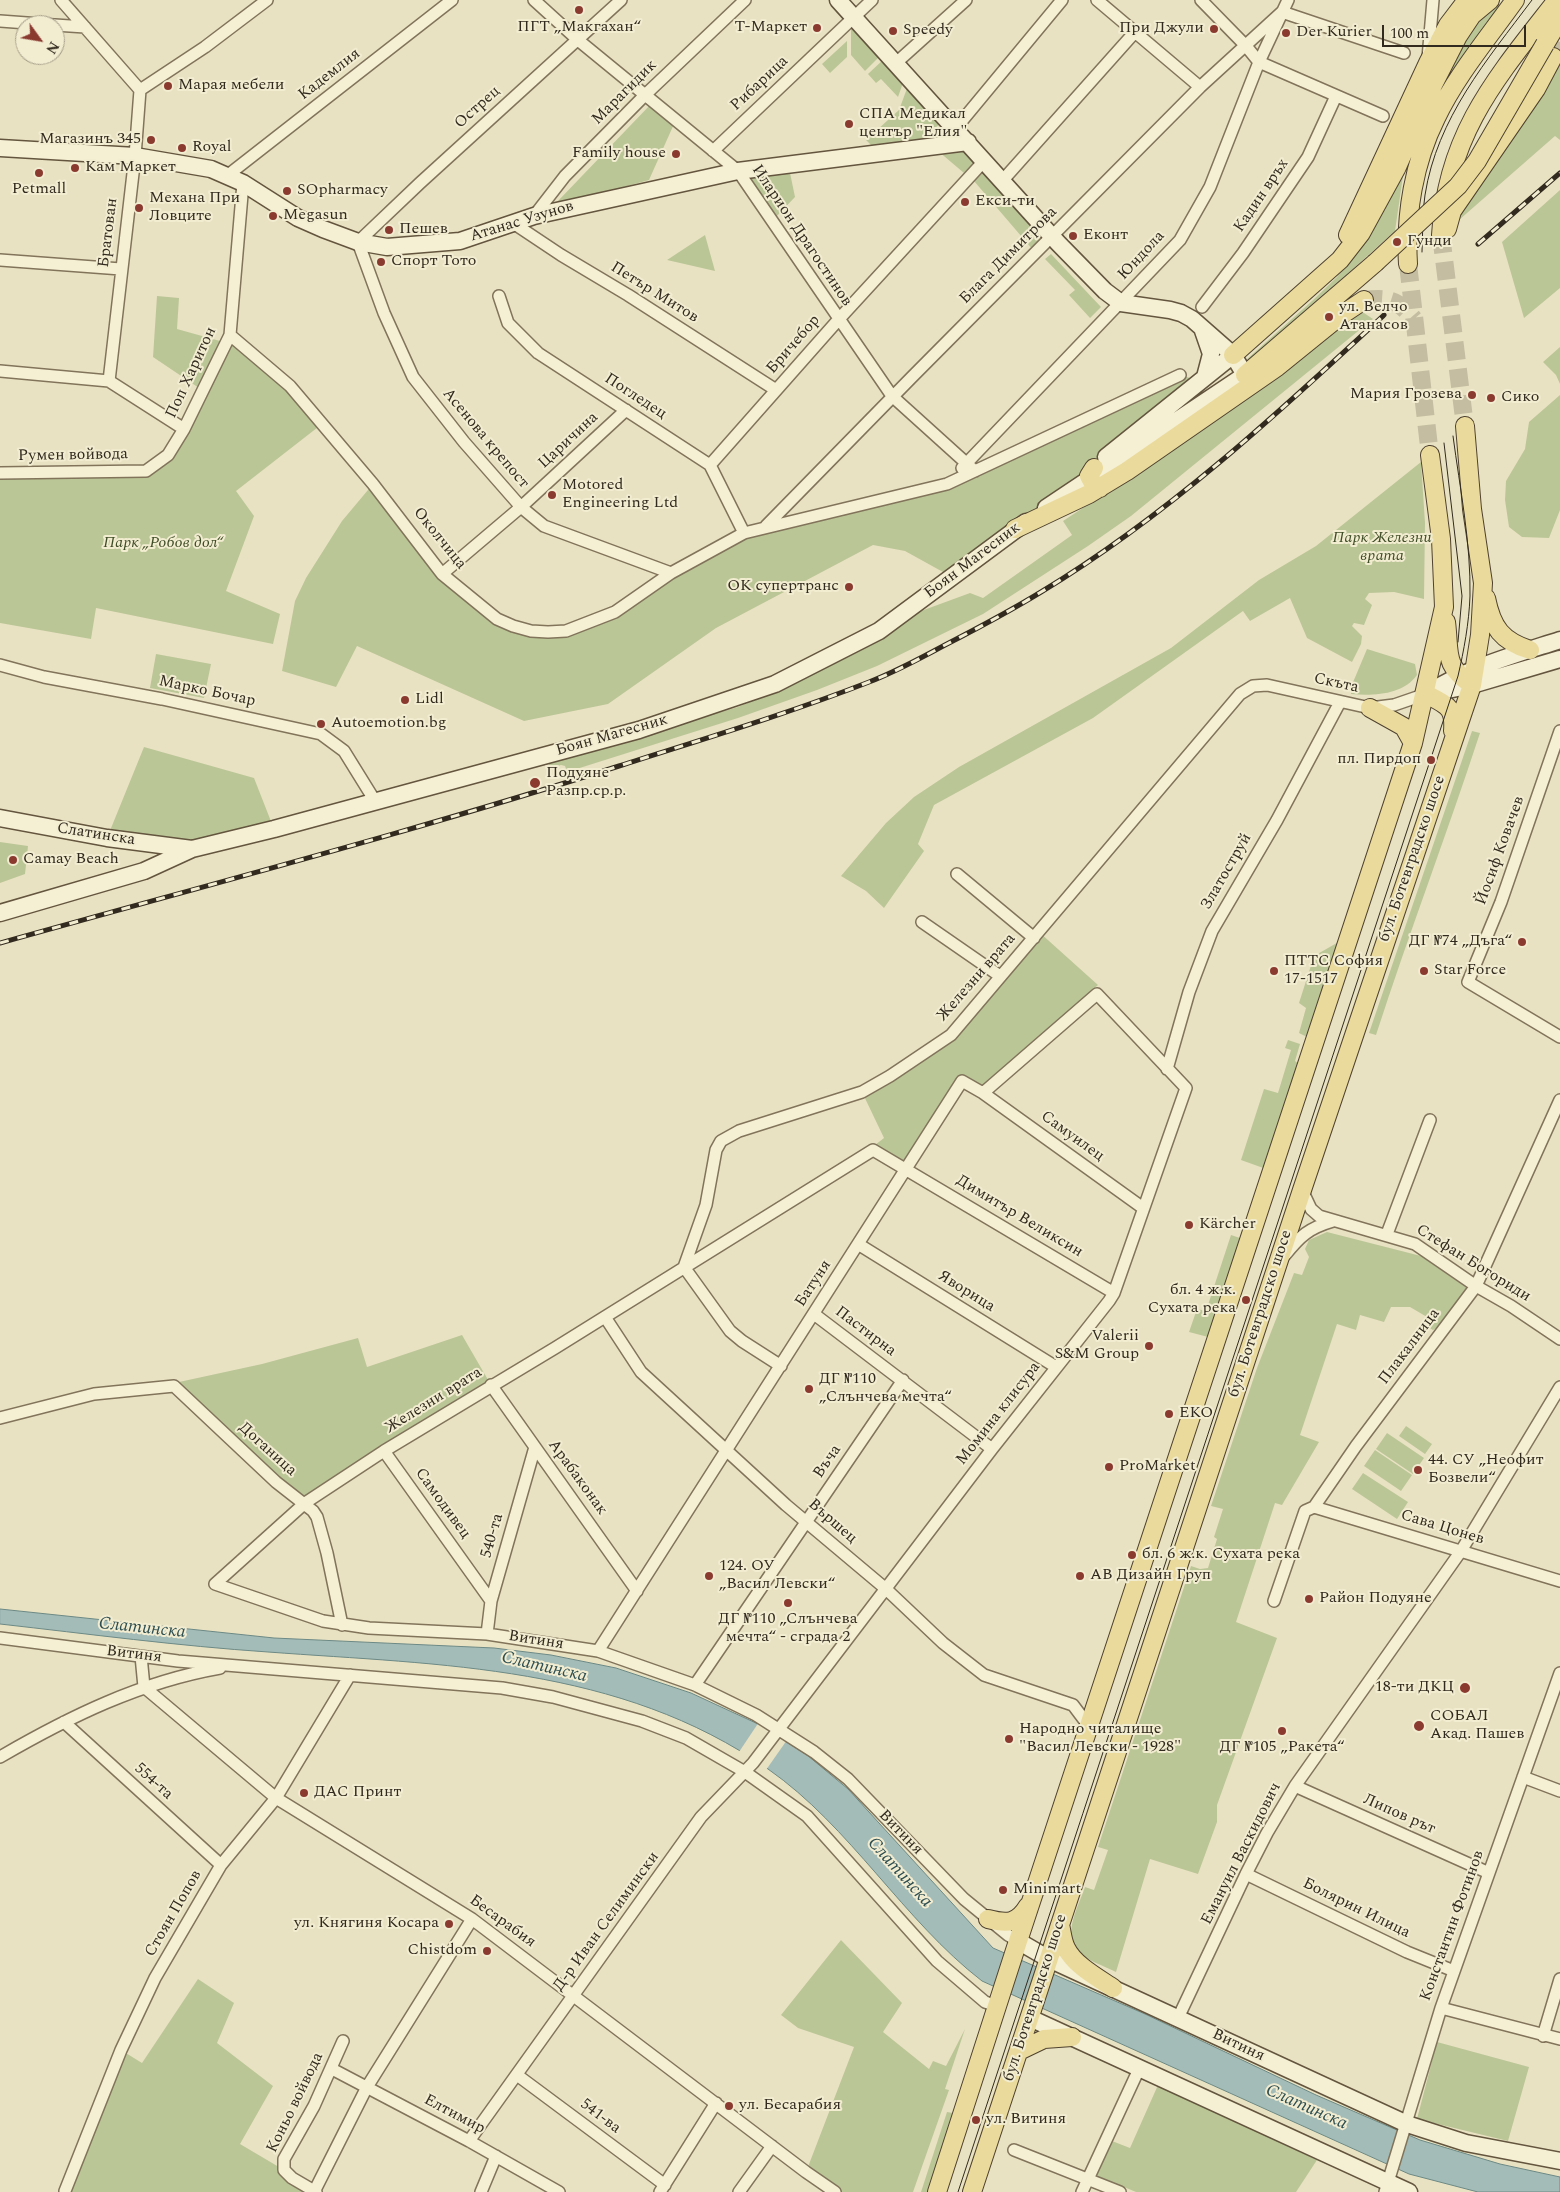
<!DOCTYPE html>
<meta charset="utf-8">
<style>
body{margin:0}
#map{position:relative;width:1560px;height:2192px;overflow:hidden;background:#e9e2c2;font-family:Spectral,serif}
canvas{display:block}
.north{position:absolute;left:15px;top:15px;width:50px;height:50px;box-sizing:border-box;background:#f2ecd1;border:1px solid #a59e89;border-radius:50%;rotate:122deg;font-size:14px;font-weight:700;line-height:20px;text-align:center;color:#322a1e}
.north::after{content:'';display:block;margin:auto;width:18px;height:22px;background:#8b3a30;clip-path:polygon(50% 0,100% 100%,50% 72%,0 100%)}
.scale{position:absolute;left:1382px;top:25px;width:144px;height:22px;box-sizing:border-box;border:2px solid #322a1e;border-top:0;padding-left:6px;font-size:15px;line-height:18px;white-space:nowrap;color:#322a1e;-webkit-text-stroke:4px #f2ecd1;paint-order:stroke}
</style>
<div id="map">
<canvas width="1560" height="2192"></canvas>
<div class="north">N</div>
<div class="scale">100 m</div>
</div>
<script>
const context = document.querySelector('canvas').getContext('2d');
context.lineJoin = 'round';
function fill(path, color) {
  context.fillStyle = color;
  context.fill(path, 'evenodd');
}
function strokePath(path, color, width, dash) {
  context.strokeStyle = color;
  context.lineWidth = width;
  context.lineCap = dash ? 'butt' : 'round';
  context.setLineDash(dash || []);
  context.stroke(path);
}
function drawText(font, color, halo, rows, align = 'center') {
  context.font = font + ' Spectral,serif';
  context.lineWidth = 4;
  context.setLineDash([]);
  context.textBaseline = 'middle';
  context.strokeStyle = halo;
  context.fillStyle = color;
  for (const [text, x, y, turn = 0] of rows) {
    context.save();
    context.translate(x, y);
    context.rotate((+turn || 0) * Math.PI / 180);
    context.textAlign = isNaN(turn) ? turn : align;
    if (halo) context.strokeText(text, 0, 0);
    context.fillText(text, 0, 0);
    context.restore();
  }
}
const green = new Path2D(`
 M1496 4 1500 8 1436 101 1434 96 1467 32Z
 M851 26 883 53 865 71 851 55Z
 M847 41V57L830 73 822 64Z
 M885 58 904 80 898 97 881 79 876 83 868 74Z
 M1555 63 1560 66V140L1555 136 1451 227Z
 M909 83 943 121 919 142 874 148 866 140 899 110Z
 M651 104 674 124 649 180 561 204 557 202Z
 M969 149 979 158 964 173 938 151Z
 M1409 152 1403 176 1395 231 1249 363 1246 360 1312 301 1337 277 1356 253Z
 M789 168 795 197 775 218 745 175Z
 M983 171 1043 241 1033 250 974 181Z
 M1560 190V288L1524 318 1502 242Z
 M705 235 715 271 667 260Z
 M1051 254 1101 307 1090 318 1069 295 1075 290 1045 259Z
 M157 296 179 298 177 329 220 341 199 388 153 357Z
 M1361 311 1373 319 1131 516 1088 546 983 614 877 666 817 690 738 718 567 772 565 766 561 765 551 768 548 763 738 707 797 682 864 647 921 611 970 593 983 598 1072 535 1063 521 1136 473Z
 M230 335 322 424 236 491 254 516 226 591 280 614 273 644 96 608 91 639 0 623V473L146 471 168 455Z
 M1560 347V384L1556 375 1543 362Z
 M1180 375 1200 381 1040 512 952 577 905 551 873 545 716 628 608 704 524 721 357 646 336 687 282 671 295 601 306 578 342 521 373 484 430 555 474 600 531 631 585 625 744 533 947 484Z
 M1560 395V510L1549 538 1522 537 1509 527 1505 500 1506 481 1525 449 1529 422Z
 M1421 462 1425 523 1424 599 1394 592 1369 593 1365 599 1372 605 1364 625 1354 623 1352 626 1362 636 1361 644 1352 662 1307 638 1290 598 1250 621 1243 611 1093 718 934 805 918 844 924 851 884 908 866 891 841 876 886 823 914 797 959 767 1171 648 1259 580 1316 546Z
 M1367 649 1415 664 1417 675C1403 695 1373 696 1351 694V687Z
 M156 654 211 664 204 698 150 688Z
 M1472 731 1480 733C1447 834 1409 933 1376 1035L1369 1033Z
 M144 747 254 778 274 829 192 849 107 838Z
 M0 842 28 846 25 874 0 883Z
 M1039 932 1098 985 982 1086 963 1076 907 1164 875 1145 884 1138 862 1092 951 1035Z
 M1342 940 1309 1038 1299 1033 1306 1008 1299 1003 1314 956Z
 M1288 1040 1300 1044 1295 1061 1299 1064 1266 1169 1241 1160 1264 1089 1278 1093 1291 1050 1285 1048Z
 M1327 1232 1421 1256 1467 1288 1442 1324 1433 1330 1422 1324 1427 1317 1410 1307H1391L1384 1322 1360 1315 1356 1330 1337 1324 1300 1435 1319 1442 1282 1505 1275 1503 1236 1622 1277 1638 1217 1805V1822L1198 1874 1150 1859 1116 1972C1104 1966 1086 1960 1077 1951 1062 1935 1079 1905 1085 1887L1094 1890 1108 1850 1098 1847 1191 1566 1200 1569 1208 1568 1217 1539 1214 1537 1223 1509 1211 1506 1257 1368 1294 1273 1302 1275 1309 1257 1305 1249 1309 1240Z
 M1231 1235 1243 1239 1225 1293H1222L1208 1337 1189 1332 1197 1309 1206 1311Z
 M462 1335 491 1385 305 1503 175 1386 179 1382 262 1364 358 1338 367 1367Z
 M1406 1426 1432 1444 1425 1454 1399 1436Z
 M1387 1433 1424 1458 1413 1474 1376 1449Z
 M1375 1450 1412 1475 1401 1491 1364 1466Z
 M1363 1473 1408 1502 1397 1519 1352 1489Z
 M841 1940 902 2003 883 2032 929 2069 933 2061 946 2066 965 2029 945 2089 949 2090 913 2192H837L806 2172 854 2047 798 2028 781 2015Z
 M198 1979 234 2003 217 2043 273 2086 240 2144 284 2170 314 2192H65L121 2050 142 2063Z
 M1437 2042 1529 2067 1508 2141 1417 2119Z
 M1158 2085 1317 2160 1296 2192H1136L1095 2175 1112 2141 1130 2148Z
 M947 2112 953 2113 927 2192H921Z`);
const water = new Path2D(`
 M0 1609 274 1638 494 1648 551 1655 616 1668 691 1693 758 1724 807 1755 848 1789 993 1948 1145 2014 1316 2095 1420 2140 1500 2164 1560 2177V2192H1478L1409 2174 982 1981C903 1920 851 1827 768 1769 619 1665 442 1665 268 1652 178 1646 89 1634 0 1624Z`);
const pier = new Path2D(`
 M759 1722 787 1740 766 1770 739 1752Z`);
const primaryTunnel = new Path2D(`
 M1553 57 1560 42
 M1441 235 1465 426
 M1408 264 1430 455
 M1364 300C1389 297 1398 300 1414 319`);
const street = new Path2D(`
 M61 0 140 90
 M534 0 578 40 738 171 892 396 975 471
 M621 0 420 183 358 242 384 313 413 377 464 442 521 507 544 526 671 573
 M1097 0 1200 87
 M1201 0 1246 46 1259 62 1383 116
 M1282 12 1404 53
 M0 21 54 25
 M55 25 85 27
 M1428 58 1433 0
 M896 63 966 0
 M140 90 205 47 267 0
 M956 128 1062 0
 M713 151 872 0
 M228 175 452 0
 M1003 180 1135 32
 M534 216 565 176 645 95 745 0
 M513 223 561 255 628 295 776 390
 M0 260 121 269
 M499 296 508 323 538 353 710 465 744 533
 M1202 307 1243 253 1308 157 1336 96
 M230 335 290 386 373 484 442 574 497 619 513 626 531 631 548 632 566 631 615 612 671 573 744 533 947 484 1180 375
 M0 371 109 381 184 429
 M109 381 135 156 140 90
 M710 465 839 319 985 160
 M962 468 1180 240 1210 187 1259 62 1288 0
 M0 473 146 471 168 455 184 429 230 335 243 183
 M766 526 911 378 1200 87 1282 12
 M442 574 521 507 626 410
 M0 665 44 677 162 699 321 734 344 751 375 801
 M1560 731 1501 902 1468 982 1560 1037
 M957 874 1034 938
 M922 922 1000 976
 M1167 1069 1189 992 1212 931 1277 820 1340 702
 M1302 1190 1311 1209 1319 1216 1415 1244 1476 1286 1511 1306 1560 1339
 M1387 1234 1430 1120
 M858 1244 1056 1367
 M1285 1255C1300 1236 1309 1228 1333 1221
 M814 1314 992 1449
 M605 1317 641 1372 786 1505 886 1589 943 1643 984 1675 1073 1705 1085 1721 1087 1731
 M781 1366 742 1341 730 1331 684 1267 706 1205 716 1150 721 1141 739 1131 862 1092 890 1076 951 1035 1240 694 1253 686 1267 685 1370 708 1394 705 1426 694
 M491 1385 637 1591
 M0 1418 94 1394 174 1386 276 1482 313 1511 317 1517 327 1553 342 1625
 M384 1451 491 1601
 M1314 1507 1560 1581
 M1274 1601 1305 1511 1314 1507 1356 1446 1476 1286 1560 1100
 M487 1634 491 1601 535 1447
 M0 1638 178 1661 502 1688 553 1697 642 1721 686 1738 745 1772 807 1816 937 1961 985 2002 997 2006
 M598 1651 962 1081 983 1093 1143 1208
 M141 1656 144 1687
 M695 1685 903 1380
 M144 1687 276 1798 472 1919 806 2172 835 2192
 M64 1722 221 1865
 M0 1757C69 1717 140 1682 220 1668
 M1523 1777 1560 1791
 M1295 1786 1489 1873
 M1246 1874 1407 1952 1454 1971
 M1018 1941 1008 1935 964 1899 848 1779 814 1752 756 1715 695 1685 598 1651 487 1634 369 1628 323 1621 215 1584 305 1503 384 1451 555 1348 873 1150 1114 1293
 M1441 2008 1560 2039
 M1178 2018 1246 1874 1267 1833 1295 1786 1461 1551 1560 1387
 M1543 2036 1560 1979
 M332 2069 469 2141 559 2192
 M517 2075 665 2185
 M469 2141 701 1817 753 1763 992 1449 1109 1301 1114 1293 1186 1088 1097 994 983 1093
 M1014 2150 1120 2192
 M65 2191 121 2050 155 1978 221 1865 276 1798 350 1675
 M314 2192 367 2087 472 1919
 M316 2192 292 2178 284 2170V2159L314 2106 343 2041
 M481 2192 496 2156
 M660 2192 716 2103
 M739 2192 772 2146
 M1082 2192 1139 2069
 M1385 2192 1441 2008 1560 1673`);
const secondary = new Path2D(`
 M838 0 1058 243 1105 291 1121 303 1170 310 1181 313 1192 319 1233 355 1245 375 1046 508
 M0 148 135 156 211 169 243 183 298 218 323 229 358 242 387 247 460 241 534 216 738 171 968 142
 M1202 328 1211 354 1205 377
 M1106 457 1233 355
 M1438 692 1472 685 1560 659
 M1426 694C1467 668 1514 655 1560 640
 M0 818 107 838 192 849
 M0 913 144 871 192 849 274 829 639 730 775 684 879 631 1026 522
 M1018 1941 1049 1959 1407 2124 1466 2143 1560 2161
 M1030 2018 1409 2192`);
const primary = new Path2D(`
 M1545 44 1560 19
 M1447 229 1452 211 1536 89 1553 57
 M1348 235 1428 63 1448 25 1467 0
 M1441 235C1447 133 1497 77 1557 0
 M1408 264C1405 215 1414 162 1436 118 1456 76 1488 38 1515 0
 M1233 355 1340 260 1361 233 1396 169 1433 85 1458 36 1472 15 1490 0
 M1245 375 1375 263
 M1094 468 1089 476 1095 487 1100 488
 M1015 529 1089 494 1127 471 1277 367 1340 316 1364 300
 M1486 598C1492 628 1502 641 1530 650
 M1446 622C1450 653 1443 665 1472 685
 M1426 694C1446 705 1455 706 1453 731
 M1370 708 1404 727 1413 743
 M988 1919C1007 1924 1017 1924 1028 1906
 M1060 1925C1062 1932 1062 1940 1066 1948 1074 1965 1098 1978 1113 1988
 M1019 2051 1044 2039 1072 2037
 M937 2192 1018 1941 1413 743 1444 607 1441 539 1430 455
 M972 2192 1302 1190 1472 685 1480 635 1483 583 1472 509 1465 426`);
const tram = new Path2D(`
 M1422 252C1423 233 1422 213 1425 195 1437 118 1487 60 1532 0
 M1444 443 1462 596 1458 642
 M958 2192 1458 676C1464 650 1469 623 1470 596 1471 543 1460 489 1453 436`);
const rail = new Path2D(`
 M1478 244 1560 173
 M0 943C207 885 415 831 619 766 703 739 787 714 869 682 895 672 921 658 945 645 978 628 1010 611 1041 592 1167 516 1276 415 1384 315`);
const primaryBridge = new Path2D(`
 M1375 263 1458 186 1477 161 1545 44`);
const markers = [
 [579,10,5,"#8b3a30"],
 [817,28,5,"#8b3a30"],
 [1214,29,5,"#8b3a30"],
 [893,31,5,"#8b3a30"],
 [1286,33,5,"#8b3a30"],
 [168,86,5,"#8b3a30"],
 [849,124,5,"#8b3a30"],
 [151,140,5,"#8b3a30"],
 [182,148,5,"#8b3a30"],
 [676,154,5,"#8b3a30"],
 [75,168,5,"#8b3a30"],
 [39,173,5,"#8b3a30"],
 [287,191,5,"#8b3a30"],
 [965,202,5,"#8b3a30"],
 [139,208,5,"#8b3a30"],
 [273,216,5,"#8b3a30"],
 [389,230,5,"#8b3a30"],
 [1073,236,5,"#8b3a30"],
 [1397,242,5,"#8b3a30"],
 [381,262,5,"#8b3a30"],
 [1329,317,5,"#8b3a30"],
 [1472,395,5,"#8b3a30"],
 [1491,398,5,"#8b3a30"],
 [552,495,5,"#8b3a30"],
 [849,587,5,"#8b3a30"],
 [405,700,5,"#8b3a30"],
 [321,724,5,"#8b3a30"],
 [1431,760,5,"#8b3a30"],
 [535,783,6,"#8b3a30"],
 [13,860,5,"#8b3a30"],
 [1522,942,5,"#8b3a30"],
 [1274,971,5,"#8b3a30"],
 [1424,971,5,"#8b3a30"],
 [1189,1225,5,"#8b3a30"],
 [1246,1300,5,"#8b3a30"],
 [1149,1346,5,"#8b3a30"],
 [809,1389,5,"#8b3a30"],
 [1169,1414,5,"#8b3a30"],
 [1109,1467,5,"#8b3a30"],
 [1418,1470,5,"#8b3a30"],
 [1132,1555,5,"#8b3a30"],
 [709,1576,5,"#8b3a30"],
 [1080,1576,5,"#8b3a30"],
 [1309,1599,5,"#8b3a30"],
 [788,1603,5,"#8b3a30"],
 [1465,1688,6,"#8b3a30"],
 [1419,1726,6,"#8b3a30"],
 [1282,1731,5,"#8b3a30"],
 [1009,1739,5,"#8b3a30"],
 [304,1793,5,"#8b3a30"],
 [1003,1890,5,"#8b3a30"],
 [449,1924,5,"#8b3a30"],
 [487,1951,5,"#8b3a30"],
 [729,2106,5,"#8b3a30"],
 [976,2120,5,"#8b3a30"]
];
const poiNames = [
 ["ПГТ „Макгахан“",579,28,"center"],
 ["Т-Маркет",807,28,"right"],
 ["При Джули",1204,29,"right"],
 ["Speedy",903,31],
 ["Der Kurier",1296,33],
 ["Марая мебели",178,86],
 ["СПА Медикaл",859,115],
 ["център \"Елия\"",859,133],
 ["Магазинъ 345",141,140,"right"],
 ["Royal",192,148],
 ["Family house",666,154,"right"],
 ["Кам Маркет",85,168],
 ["Petmall",39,190,"center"],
 ["SOpharmacy",297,191],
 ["Механа При",149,199],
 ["Ловците",149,217],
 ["Екси-ти",975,202],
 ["Megasun",283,216],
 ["Пешев",399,230],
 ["Еконт",1083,236],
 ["Гунди",1407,242],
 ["Спорт Тото",391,262],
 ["ул. Велчо",1339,308],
 ["Атанасов",1339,326],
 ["Мария Грозева",1462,395,"right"],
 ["Сико",1501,398],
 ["Motored",562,486],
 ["Engineering Ltd",562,504],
 ["ОК супертранс",839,587,"right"],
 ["Lidl",415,700],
 ["Autoemotion.bg",331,724],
 ["пл. Пирдоп",1421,760,"right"],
 ["Подуяне",546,774],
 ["Разпр.ср.р.",546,792],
 ["Camay Beach",23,860],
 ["ДГ №74 „Дъга“",1512,942,"right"],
 ["ПТТС София",1284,962],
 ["17-1517",1284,980],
 ["Star Force",1434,971],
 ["Кärcher",1199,1225],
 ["бл. 4 ж.к.",1236,1291,"right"],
 ["Сухата река",1236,1309,"right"],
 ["Valerii",1139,1337,"right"],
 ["S&M Group",1139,1355,"right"],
 ["ДГ №110",819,1380],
 ["„Слънчева мечта“",819,1398],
 ["EKO",1179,1414],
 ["44. СУ „Неофит",1428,1461],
 ["Бозвели“",1428,1479],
 ["ProMarket",1119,1467],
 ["бл. 6 ж.к. Сухата река",1142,1555],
 ["124. ОУ",719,1567],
 ["„Васил Левски“",719,1585],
 ["АВ Дизайн Груп",1090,1576],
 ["Район Подуяне",1319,1599],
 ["ДГ №110 „Слънчева",788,1620,"center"],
 ["мечта“ - сграда 2",788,1638,"center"],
 ["18-ти ДКЦ",1454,1688,"right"],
 ["СОБАЛ",1430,1717],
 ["Акад. Пашев",1430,1735],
 ["Народно читалище",1019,1730],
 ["\"Васил Левски - 1928\"",1019,1748],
 ["ДГ №105 „Ракета“",1282,1748,"center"],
 ["ДАС Принт",314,1793],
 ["Minimart",1013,1890],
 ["ул. Княгиня Косара",439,1924,"right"],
 ["Chistdom",477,1951,"right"],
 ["ул. Бесарабия",739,2106],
 ["ул. Витиня",986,2120]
];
const streetNames = [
 ["Кадемлия",330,75,-38],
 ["Рибарица",760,84,-43],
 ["Марагидик",625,93,-45],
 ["Острец",478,108,-42],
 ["Кадин връх",1262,196,-56],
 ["Атанас Узунов",522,222,-17],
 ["Братован",109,233,-83],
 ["Иларион Драгостинов",801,236,56],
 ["Блага Димитрова",1009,256,-45],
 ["Юндола",1142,256,-47],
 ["Петър Митов",654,293,32],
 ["Бричебор",794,345,-49],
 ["Поп Харитон",192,373,-65],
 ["Погледец",635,397,33],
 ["Асенова крепост",485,439,50],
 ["Царичина",569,441,-43],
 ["Румен войвода",73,456,-1],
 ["Околчица",439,539,51],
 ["Боян Магесник",973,561,-37],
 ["Скъта",1336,684,12],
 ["Марко Бочар",207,692,12],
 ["Боян Магесник",612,736,-16],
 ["Слатинска",96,835,9],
 ["Йосиф Ковачев",1501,851,-70],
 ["бул. Ботевградско шосе",1413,859,-71],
 ["Златоструй",1227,872,-60],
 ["Железни врата",977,978,-49],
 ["Самуилец",1072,1137,36],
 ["Димитър Великсин",1019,1217,31],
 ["Стефан Богориди",1473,1264,32],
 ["Батуня",814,1284,-57],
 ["Яворица",966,1292,32],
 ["бул. Ботевградско шосе",1261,1314,-72],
 ["Пастирна",865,1332,37],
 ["Плакалница",1410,1347,-53],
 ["Железни врата",434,1401,-32],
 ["Момина клисура",999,1414,-52],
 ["Доганица",267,1450,42],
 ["Въча",828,1462,-56],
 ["Арабаконак",577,1478,54],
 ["Самодивец",442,1504,54],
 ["Вършец",832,1522,41],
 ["Сава Цонев",1442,1528,17],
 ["540-та",493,1536,-74],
 ["Витиня",536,1641,9],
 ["Витиня",134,1655,7],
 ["554-та",153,1782,42],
 ["Липов рът",1399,1815,24],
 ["Витиня",900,1833,46],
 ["Емануил Васкидович",1242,1854,-63],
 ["Болярин Илица",1356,1909,26],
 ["Стоян Попов",174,1914,-60],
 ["Бесарабия",502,1922,36],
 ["Д-р Иван Селимински",607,1922,-54],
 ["Константин Фотинов",1453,1926,-70],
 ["бул. Ботевградско шосе",1036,1998,-72],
 ["Витиня",1238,2046,25],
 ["Коньо войвода",296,2103,-64],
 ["Елтимир",454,2115,28],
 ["541-ва",600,2117,37]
];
const parkNames = [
 ["Парк Железни",1382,539],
 ["врата",1382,557],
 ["Парк „Робов дол“",163,544]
];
const waterNames = [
 ["Слатинска",142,1629,6],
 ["Слатинска",544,1668,13],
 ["Слатинска",899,1873,48],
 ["Слатинска",1306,2108,24]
];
fill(green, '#bbc697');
fill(water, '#a4bcb8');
strokePath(water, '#6c8985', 1);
fill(pier, '#e9e2c2');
strokePath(primaryTunnel, '#c4bda1', 18, [18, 9]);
strokePath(street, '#81745b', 14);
strokePath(secondary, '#63553e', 19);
strokePath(primary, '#4f422f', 20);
strokePath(street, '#f5efd4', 11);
strokePath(secondary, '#f5efd4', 16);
strokePath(primary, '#eadb9c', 18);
strokePath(tram, '#322a1e', 1);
strokePath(rail, '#322a1e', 5);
strokePath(rail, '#f2ecd1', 3, [9]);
strokePath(primaryBridge, '#4f422f', 20, []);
strokePath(primaryBridge, '#eadb9c', 18);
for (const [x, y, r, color] of markers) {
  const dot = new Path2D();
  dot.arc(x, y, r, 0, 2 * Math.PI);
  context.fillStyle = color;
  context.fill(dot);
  strokePath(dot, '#f2ecd1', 2);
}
drawText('16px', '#322a1e', '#f2ecd1', poiNames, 'left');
drawText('16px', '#322a1e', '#f2ecd1', streetNames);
drawText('italic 16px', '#3f4d26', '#f2ecd1', parkNames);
drawText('italic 18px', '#2e4f51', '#f2ecd1', waterNames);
</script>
